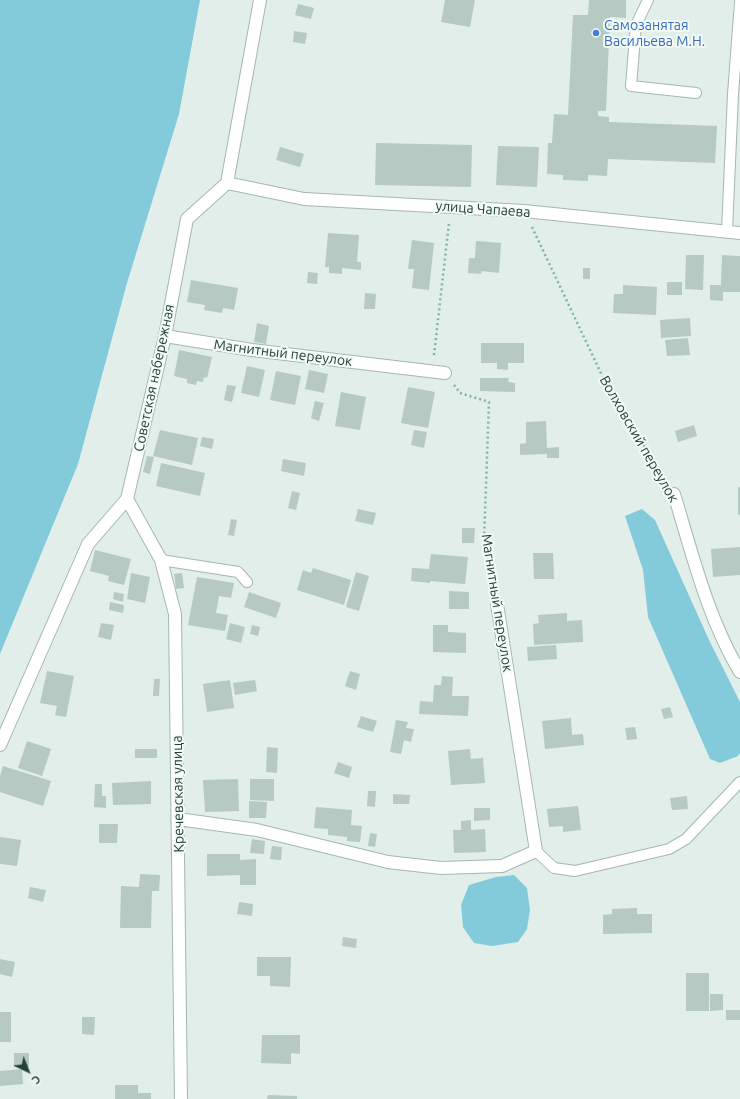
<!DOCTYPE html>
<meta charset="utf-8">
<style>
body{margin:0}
#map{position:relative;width:740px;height:1099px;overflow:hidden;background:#e2eee9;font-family:Ubuntu,sans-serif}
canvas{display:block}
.north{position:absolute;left:8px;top:1051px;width:40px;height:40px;-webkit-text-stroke:3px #f3faf6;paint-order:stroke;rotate:137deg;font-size:11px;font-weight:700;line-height:16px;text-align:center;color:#1f4139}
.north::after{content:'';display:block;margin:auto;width:14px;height:18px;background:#1f4139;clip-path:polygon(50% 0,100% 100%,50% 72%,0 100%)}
</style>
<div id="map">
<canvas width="740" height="1099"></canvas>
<div class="north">С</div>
</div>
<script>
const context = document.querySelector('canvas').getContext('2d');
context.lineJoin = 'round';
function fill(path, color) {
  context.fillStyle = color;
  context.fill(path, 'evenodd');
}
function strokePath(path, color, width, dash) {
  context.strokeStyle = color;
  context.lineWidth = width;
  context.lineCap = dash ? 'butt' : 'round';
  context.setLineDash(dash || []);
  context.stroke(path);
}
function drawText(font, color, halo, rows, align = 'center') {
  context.font = font + ' Ubuntu,sans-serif';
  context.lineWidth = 4;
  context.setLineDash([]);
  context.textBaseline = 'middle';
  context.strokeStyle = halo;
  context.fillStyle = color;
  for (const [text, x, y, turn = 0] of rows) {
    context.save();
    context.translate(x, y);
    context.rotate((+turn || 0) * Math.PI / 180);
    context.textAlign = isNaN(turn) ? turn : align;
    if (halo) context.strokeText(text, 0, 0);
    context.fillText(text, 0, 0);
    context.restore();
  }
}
const water = new Path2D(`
 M0 0H200L179 114 127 283 78 464 0 654Z
 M642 509 655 520 709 640 740 702V753L738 756 720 763 710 759 648 617 643 570 625 516Z
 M514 875 527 888 530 910 527 929 518 942 492 946 474 943 463 927 461 905 469 885 496 877Z`);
const building = new Path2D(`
 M445 0H475L470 27 441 22Z
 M589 0H626V18L610 17 606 111H598V116L609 117V122L717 126 715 163 608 159 607 176 588 175V181L563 180V175L547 174 548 143H552L554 114 568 115 573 15H588Z
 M298 4 314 8 311 19 295 15Z
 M294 31 307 33 305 44 293 42Z
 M376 143 472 145 471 187 375 185Z
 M498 146 539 147 537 187 496 185Z
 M280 147 304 154 300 167 276 160Z
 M328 233 359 235 357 262H361V270L342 268V274L329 273V267H325Z
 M412 240 434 243 429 290 412 288 414 269H408Z
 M476 241 501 243 499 273 482 271 481 274 468 273 469 258H475Z
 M686 255H704L703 290 685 289Z
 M722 255 740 256V292H723V301L710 300V285H721Z
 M583 268H590V279H583Z
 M308 272 318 273 317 284 307 283Z
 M191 280 238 288 234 310 223 308 222 313 204 310 205 305 187 302Z
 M667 282H682V295H667Z
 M623 285 657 287 656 315 613 313 614 294H623Z
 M365 293 376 294 375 309H364Z
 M690 318 691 336 661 338 660 320Z
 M257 323 269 326 266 344 254 342Z
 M688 338 690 355 667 356 665 340Z
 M481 343H524V363H508V370L497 369V363H481Z
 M179 350 212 357 207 378 204 377 203 382 197 381 196 385 187 383V379L174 376Z
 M247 366 265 370 259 397 241 393Z
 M309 370 328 374 324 393 305 389Z
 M276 371 301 376 295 405 270 400Z
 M480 378H509L508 382 515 383V392L480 391Z
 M227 385 236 386 232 402 224 400Z
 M408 387 435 392 428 428 401 423Z
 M341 392 366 397 360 430 335 426Z
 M315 401 324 403 319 421 311 418Z
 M546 421 547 448 559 447V458H547V454L520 455V444L526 443V422Z
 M694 425 697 436 678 442 675 431Z
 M160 430 198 438 192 465 153 456Z
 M414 430 427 432 424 448 411 445Z
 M202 437 214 439 212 449 200 446Z
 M147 456 154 457 150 474 143 472Z
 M283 459 306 463 304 476 281 471Z
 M161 463 205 473 200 496 156 486Z
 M738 487H740V515H738Z
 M292 491 300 493 296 510 288 508Z
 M358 509 376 513 373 525 355 521Z
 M231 519 237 520 234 536 228 535Z
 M462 528H475L474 543H462Z
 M740 547V575L713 577 711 549Z
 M95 550 131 559 124 585 108 581 109 576 90 571Z
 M533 553H553L554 579H534Z
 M431 554 468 557 465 584 430 581V583L411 581 412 568 429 569Z
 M313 568 351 580 344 605 297 590 303 570 311 573Z
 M356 572 369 576 359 611 346 607Z
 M131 573 150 577 145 603 127 599Z
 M182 573 184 588 176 589 174 574Z
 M197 577 234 583 231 598 219 596 216 613 228 615 225 631 188 625Z
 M449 591 469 592V609H449Z
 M114 592 124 594 123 602 113 599Z
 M249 592 281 603 276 618 244 607Z
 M110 602 124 605 123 613 109 610Z
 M567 613V621L582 620 583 642 534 645 533 624 539 623 538 615Z
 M101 623 114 625 111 640 98 637Z
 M230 623 245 627 241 643 226 639Z
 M252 625 260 627 258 636 250 634Z
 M433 625H448V632L466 633V653L433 652Z
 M556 645 557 659 528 661 527 647Z
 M47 671 74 676 66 717 55 715 57 706 40 703Z
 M350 671 360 674 356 690 345 686Z
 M442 676 453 677 452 696H469L468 716 419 714 420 701 433 702 434 685H441Z
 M154 679H160L159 696H153Z
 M230 680 234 708 207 712 203 684Z
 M255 680 257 691 235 695 233 683Z
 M670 707 673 717 664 719 661 709Z
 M361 716 377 721 373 732 357 727Z
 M571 718 572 735 583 734 584 745 545 749 542 721Z
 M396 720 408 722 406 728 414 729 411 742 404 740 401 754 390 752Z
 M635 727 637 739 627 740 625 728Z
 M27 741 51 749 42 776 18 768Z
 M267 747 278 748 277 773 266 772Z
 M135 749H157V758H135Z
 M470 749 471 759 483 758 485 783 451 785 448 751Z
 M338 762 352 767 349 778 334 773Z
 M3 766 51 781 43 806 0 792V776Z
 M238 779 239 811 205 812 203 780Z
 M250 779H274V801L250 800Z
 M151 781V804L113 805 112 783Z
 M95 784H102V796H106V808L94 807Z
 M368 791H376L375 807 367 806Z
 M393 794 410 795 409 804H393Z
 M687 796 688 809 672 810 670 798Z
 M249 801 267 802 266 818H249Z
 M578 806 581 830 563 832V826L549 827 547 809Z
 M316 807 352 810 351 825 362 826 360 842 347 841V837L328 835V829L314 828Z
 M474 808H490V820L474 821Z
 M471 820V830L485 829 486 852 454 853 453 830H461V821Z
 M99 824H118L117 843H99Z
 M370 833 377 834 375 847 368 846Z
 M0 837 21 840 17 866 0 864Z
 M252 839 265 841 264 854 250 853Z
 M272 846 282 847 281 860 270 859Z
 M207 854H240V860L256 859V885H240V875L207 876Z
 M140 874 160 875 159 891H152L151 928H120L121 886 139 887Z
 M30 887 46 890 43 902 28 898Z
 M239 902 253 904 252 916 237 914Z
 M637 908V914H652V933L603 934V915L612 914V909Z
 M343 937 357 939 356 948 342 946Z
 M257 957H291L290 987 270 986V976H257Z
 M0 959 15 962 12 977 0 974Z
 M686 973H709V1011H686Z
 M710 994H723V1010L710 1011Z
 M726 1010H740V1020H726Z
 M0 1012H11V1042H0Z
 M82 1017H95L94 1035 82 1034Z
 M262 1035H300V1054L291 1053V1064L261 1063Z
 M14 1053H29V1067H14Z
 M22 1069 23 1084 0 1086V1071Z
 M115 1085H138V1093H151V1099H115Z
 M268 1095 297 1096V1099H267Z`);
const path = new Path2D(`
 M532 227 607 386 666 481
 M434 355 449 223
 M454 385 460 393 489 402 484 541 494 590`);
const service = new Path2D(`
 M648 0 636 25 631 86 696 93
 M727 231 733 94 740 2
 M161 560 238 572 247 582
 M536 851 554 868 575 871 669 849 686 839 740 782`);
const minor = new Path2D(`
 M227 183 304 199 524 211 740 233
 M165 336 252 350 445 373
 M674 494C692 553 708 619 740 672
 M127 499 161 560 175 614 181 1099
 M0 745 88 544 127 499 165 336 187 219 227 183 260 0
 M178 819 257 830 388 862 441 868 502 866 536 851 497 604`);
const markers = [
 [596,33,4,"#3f7fe0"]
];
const shopNames = [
 ["Самозанятая",604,25],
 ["Васильева М.Н.",604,41]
];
const streetNames = [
 ["улица Чапаева",483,209,4],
 ["Магнитный переулок",283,353,7],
 ["Советская набережная",154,378,-78],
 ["Волховский переулок",639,439,60],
 ["Магнитный переулок",497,603,81],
 ["Кречевская улица",178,794,-91]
];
fill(water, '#83cbda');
fill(building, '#b6c9c2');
strokePath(service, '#a4b7b1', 12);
strokePath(minor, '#a4b7b1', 14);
strokePath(path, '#7eb5a5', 2.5, [2, 3]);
strokePath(service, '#fff', 10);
strokePath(minor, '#fff', 12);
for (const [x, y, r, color] of markers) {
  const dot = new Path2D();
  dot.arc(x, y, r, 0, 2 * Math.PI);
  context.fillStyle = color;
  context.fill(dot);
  strokePath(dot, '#f3faf6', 1.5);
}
drawText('14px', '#366cbe', '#f3faf6', shopNames, 'left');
drawText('14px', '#1f4139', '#f3faf6', streetNames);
</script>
